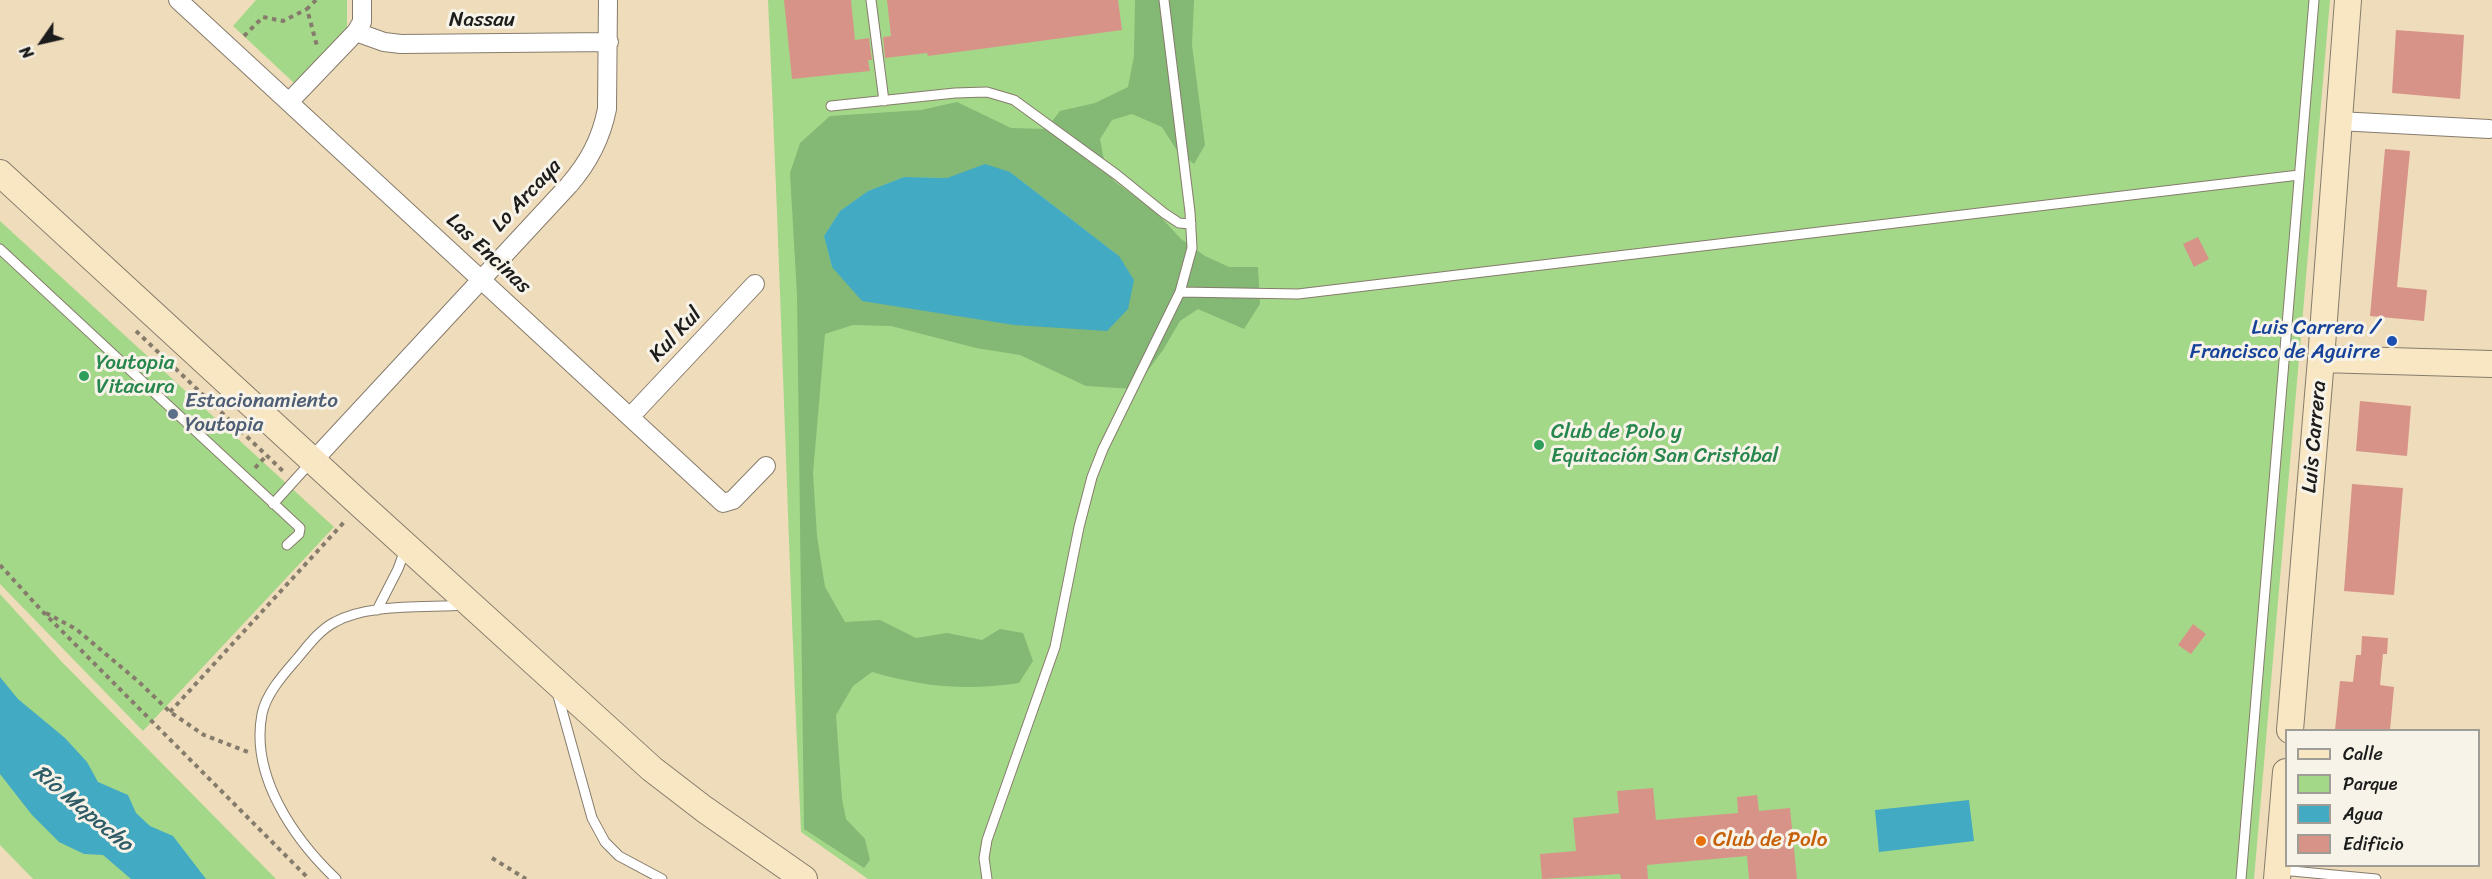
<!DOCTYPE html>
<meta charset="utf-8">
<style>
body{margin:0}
#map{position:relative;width:2492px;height:879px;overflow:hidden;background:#efdcbb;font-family:Sriracha,sans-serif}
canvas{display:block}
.legend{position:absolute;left:2285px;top:729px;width:195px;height:138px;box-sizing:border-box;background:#f7f3e8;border:2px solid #9f9d96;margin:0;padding:8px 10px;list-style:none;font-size:18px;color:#1c1c1c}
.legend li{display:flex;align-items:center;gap:12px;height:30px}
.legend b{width:30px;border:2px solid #9f9d96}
.north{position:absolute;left:12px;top:12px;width:60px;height:60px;-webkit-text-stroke:4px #f7f3e8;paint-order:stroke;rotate:236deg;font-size:16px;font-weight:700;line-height:24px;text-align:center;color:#1c1c1c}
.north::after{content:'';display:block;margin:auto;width:21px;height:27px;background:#1c1c1c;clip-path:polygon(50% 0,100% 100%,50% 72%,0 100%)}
</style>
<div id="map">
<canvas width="2492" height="879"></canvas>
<ul class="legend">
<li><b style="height:8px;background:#f9e7c3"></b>Calle</li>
<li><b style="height:16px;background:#a4d889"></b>Parque</li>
<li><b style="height:16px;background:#43aac3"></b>Agua</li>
<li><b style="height:16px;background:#d89389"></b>Edificio</li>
</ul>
<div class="north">N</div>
</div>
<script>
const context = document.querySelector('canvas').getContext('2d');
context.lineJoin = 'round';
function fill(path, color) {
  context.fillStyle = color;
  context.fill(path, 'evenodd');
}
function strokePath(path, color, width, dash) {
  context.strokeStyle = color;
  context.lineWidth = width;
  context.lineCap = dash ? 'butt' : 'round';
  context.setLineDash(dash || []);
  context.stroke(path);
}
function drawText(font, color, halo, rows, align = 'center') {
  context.font = font + ' Sriracha,sans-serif';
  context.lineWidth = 6;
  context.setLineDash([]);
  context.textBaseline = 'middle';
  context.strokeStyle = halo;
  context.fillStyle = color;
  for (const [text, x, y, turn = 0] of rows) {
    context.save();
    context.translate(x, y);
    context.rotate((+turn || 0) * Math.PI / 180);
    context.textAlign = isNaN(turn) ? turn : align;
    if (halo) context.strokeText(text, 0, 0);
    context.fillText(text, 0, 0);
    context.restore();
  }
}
const green = new Path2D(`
 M256 0H347V28L294 83 233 26Z
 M768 0H2330L2254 879H868L801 832C788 555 781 277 768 0Z
 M0 221 334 527 143 731 0 584Z
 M0 594 61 661 276 879H33L0 845Z`);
const forest = new Path2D(`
 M1135 0H1194L1192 45 1205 145 1194 164 1176 149 1162 127 1132 114 1112 120 1100 139 1105 165 1114 181 1157 213 1181 239 1205 256 1229 267H1258L1260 304 1244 329 1198 309 1180 321 1163 350 1134 389 1086 386 1020 355 976 348 891 326 853 325 825 334 813 473 817 536 825 587 845 622 880 620 916 638 947 633 982 640 1000 629 1023 633 1033 661 1019 683C965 691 924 687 872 672L853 686 836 715 842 799 846 819 865 839 870 860 864 868 804 829 797 295 790 173 800 143 830 116 921 110 957 102 1011 128 1046 129 1060 111 1095 103 1128 87 1134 56ZM1010 172 1119 256 832 267 824 236 840 211 868 191 904 177 947 178Z`);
const water = new Path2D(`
 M985 164 1010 172 1119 256 1134 280 1128 309 1107 331 1014 325 862 301 832 267 824 236 840 211 868 191 904 177 947 178Z
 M0 677 18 699 65 738 87 762 98 782 128 795 136 813 150 826 173 836 206 879H131L103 855 84 854 59 842 32 815 0 774Z
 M1969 800 1974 841 1879 852 1875 810Z`);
const building = new Path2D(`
 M784 0H851L855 40 869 38 872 60H868L870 71 792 79Z
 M887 0H1118L1122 30 928 56 927 53 885 58 883 37 891 36Z
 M2396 30 2464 35 2460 99 2392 93Z
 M2385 149 2410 151 2397 287 2427 290 2424 321 2370 316Z
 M2198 237 2209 259 2194 267 2183 244Z
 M2360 401 2411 406 2407 456 2356 451Z
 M2352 484 2403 488 2394 595 2344 591Z
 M2193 624 2206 634 2191 654 2178 645Z
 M2362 636 2388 638 2387 654H2383L2380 685 2394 687 2390 730H2335L2340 681 2353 682 2356 655H2361Z
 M1653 788 1656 820 1738 813 1737 797 1757 795 1759 811 1790 808 1797 879H1749L1747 856 1647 865 1648 879H1621L1620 874 1542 879 1540 854 1576 851 1573 818 1619 813 1617 791Z`);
const path = new Path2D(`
 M316 0 307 9 317 46
 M244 36 263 17 283 21 307 9
 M136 331 284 472
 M255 468 267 455
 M0 565 42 611 309 879
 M46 613 76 629 139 682 170 712 204 735 248 752
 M170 712 346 520
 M492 858 526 879`);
const lane = new Path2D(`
 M871 0 884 101
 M831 106 955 93 987 92 1014 100 1117 175 1164 213 1179 223 1191 224
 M0 249 300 528 299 534 287 545
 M1180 292 1298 294 2299 175
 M273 504 312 461
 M377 610 398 569 406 547
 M557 692 592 818 605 842 619 856 662 879
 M2281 870 2376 879
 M336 879C294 839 250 776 262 714 266 694 283 675 296 660 307 647 319 630 335 622 369 603 427 608 466 605
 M987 879 984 858 987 840 1055 647 1079 527 1092 477 1103 449 1180 292 1192 248 1190 212 1164 0
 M2241 879 2314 0`);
const street = new Path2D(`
 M178 0 723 503 733 500 766 466
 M356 32 384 42 401 44 609 42
 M289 102 356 32 362 22V0
 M2338 121 2489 129
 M630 417 755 284
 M313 461 569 185C589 162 601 139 607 109L608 0`);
const secondary = new Path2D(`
 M0 173 361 505 652 769 704 809 804 879
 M2321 359 2492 364
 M2290 730 2321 359 2348 0
 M2277 879 2286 772`);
const markers = [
 [2392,341,6,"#1a4fb4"],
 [84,376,6,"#2e9e5b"],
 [173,414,6,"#5c6f8a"],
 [1539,445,6,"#2e9e5b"],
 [1701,841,6,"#e8710a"]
];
const streetNames = [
 ["Nassau",482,21],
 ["Lo Arcaya",527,196,-47],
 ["Las Encinas",488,254,43],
 ["Kul Kul",676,335,-47],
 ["Luis Carrera",2315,437,-85]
];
const transitNames = [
 ["Luis Carrera /",2380,329],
 ["Francisco de Aguirre",2380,353]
];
const leisureNames = [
 ["Youtopia",96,364],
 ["Vitacura",96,388],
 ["Club de Polo y",1551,433],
 ["Equitación San Cristóbal",1551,457]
];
const serviceNames = [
 ["Estacionamiento",185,402],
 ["Youtopia",185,426]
];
const foodNames = [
 ["Club de Polo",1713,841]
];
const waterNames = [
 ["Río Mapocho",82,809,40]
];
fill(green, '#a4d889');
fill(forest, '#83b875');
fill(water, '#43aac3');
fill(building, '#d89389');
strokePath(lane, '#867c6c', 11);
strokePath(street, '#867c6c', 20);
strokePath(secondary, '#867c6c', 28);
strokePath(path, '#867c6c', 4, [4.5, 4.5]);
strokePath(lane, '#fff', 9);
strokePath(street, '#fff', 18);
strokePath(secondary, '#f9e7c3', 26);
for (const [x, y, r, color] of markers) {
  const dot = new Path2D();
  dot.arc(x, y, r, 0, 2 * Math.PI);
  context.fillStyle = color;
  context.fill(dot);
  strokePath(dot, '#f7f3e8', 2);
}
drawText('21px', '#1c1c1c', '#f7f3e8', streetNames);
drawText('21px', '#164399', '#f7f3e8', transitNames, 'right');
drawText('21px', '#27864d', '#f7f3e8', leisureNames, 'left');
drawText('21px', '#4e5e75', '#f7f3e8', serviceNames, 'left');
drawText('21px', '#c56008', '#f7f3e8', foodNames, 'left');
drawText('italic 22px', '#2e5c67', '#f7f3e8', waterNames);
</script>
